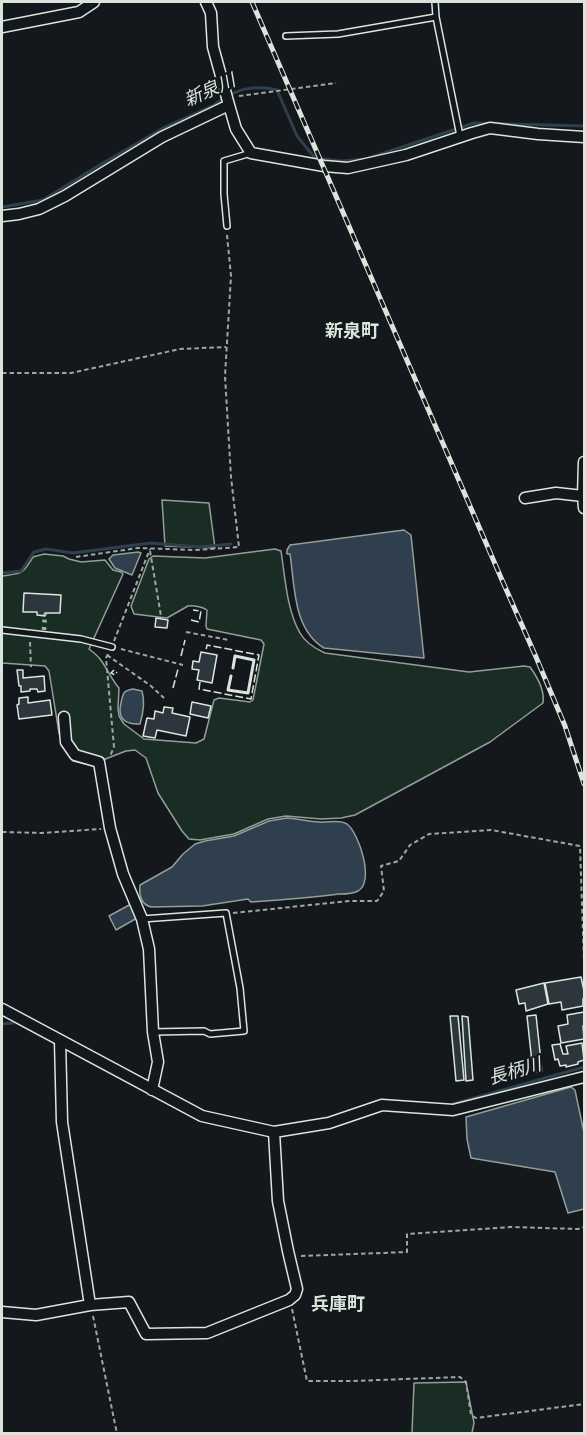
<!DOCTYPE html>
<meta charset="utf-8">
<style>
body{margin:0}
#map{position:relative;width:586px;height:1435px;overflow:hidden;background:#14181c;font-family:Manrope,sans-serif}
canvas{display:block}
.frame{position:absolute;inset:0;border:3px solid #d8e6dc;pointer-events:none}
</style>
<div id="map">
<canvas width="586" height="1435"></canvas>
<div class="frame"></div>
</div>
<script>
const context = document.querySelector('canvas').getContext('2d');
context.lineJoin = 'round';
function fill(path, color) {
  context.fillStyle = color;
  context.fill(path, 'evenodd');
}
function strokePath(path, color, width, dash) {
  context.strokeStyle = color;
  context.lineWidth = width;
  context.lineCap = dash ? 'butt' : 'round';
  context.setLineDash(dash || []);
  context.stroke(path);
}
function drawText(font, color, halo, rows, align = 'center') {
  context.font = font + ' Manrope,"Noto Sans JP",sans-serif';
  context.lineWidth = 4.5;
  context.setLineDash([]);
  context.textBaseline = 'middle';
  context.strokeStyle = halo;
  context.fillStyle = color;
  for (const [text, x, y, turn = 0] of rows) {
    context.save();
    context.translate(x, y);
    context.rotate((+turn || 0) * Math.PI / 180);
    context.textAlign = isNaN(turn) ? turn : align;
    if (halo) context.strokeText(text, 0, 0);
    context.fillText(text, 0, 0);
    context.restore();
  }
}
const green = new Path2D(`
 M162 500 209 503 215 548 165 546Z
 M275 549 281 551C285 577 287 611 300 633 305 642 316 649 325 653L469 672 524 666 530 667C538 678 545 690 543 703L490 742 355 815 341 818 321 819 286 816 268 819 234 834 200 840 189 839 182 831 158 793 146 758 135 750 126 751 90 765 73 761 65 749 59 733 49 671 45 666 2 663V576C22 573 22 575 33 557L44 554 63 556 69 559 81 562 105 560 113 570 121 572 123 574 89 649C93 652 97 655 100 659 107 668 112 680 119 688L118 708 119 716 124 724 144 739 196 743 204 739 214 700 219 698 250 702 253 700 264 644 261 640 207 629 206 626 207 610C203 607 193 605 188 606L167 618 134 614 131 606 149 559 153 556 205 558Z
 M466 1382 474 1423 472 1433H412L414 1383Z`);
const water = new Path2D(`
 M404 530 411 535 424 658 324 648C293 629 295 587 290 554H287V550L290 545Z
 M138 552 141 553 132 575 115 568 109 559 113 555Z
 M133 689 142 691C145 701 143 714 140 724 125 725 117 718 121 703 121 702 123 694 124 693 126 690 129 690 133 689Z
 M287 818C298 819 309 821 319 822 328 823 339 819 347 824 359 833 375 882 358 891 353 894 345 894 339 894 310 898 281 900 251 902L248 899 202 906 151 907C140 904 139 894 140 885L172 867 183 854 195 844 205 841 234 836 269 821Z
 M131 904 137 918 116 930 109 916Z
 M571 1087 575 1090 583 1128 584 1132V1209L568 1213 555 1172 471 1158 467 1139 466 1117Z`);
const stream = new Path2D(`
 M230 95C243 87 262 86 277 90L297 136 315 158 341 161 366 159 474 123 584 126
 M2 207 43 200 98 166 165 127 214 105 224 98
 M2 573 21 571 34 552 46 549 73 553 151 543 200 547 231 544
 M2 1024 13 1023
 M453 1104 584 1067`);
const building = new Path2D(`
 M24 593 61 595 60 613H45V616L37 615V612H23Z
 M156 618 168 620 167 628 155 627Z
 M201 652 217 655 212 683 197 680 199 670 192 669 193 661 199 662Z
 M17 670H23V678L44 676 45 691 38 692 37 689H30V691L21 692V686H19Z
 M28 697V703L50 700 52 715 19 719 17 705 19 704V698Z
 M192 702 211 706 208 718 190 714Z
 M164 707 173 708 172 713 190 717 186 736 157 730 155 738 143 736 147 718 154 719 155 711 163 713Z
 M581 977 584 991V997L583 999V1006L562 1010 561 1002 549 1004 545 983Z
 M544 983 548 1004 526 1011 525 1003 519 1004 516 990Z
 M584 1012V1025L583 1026 584 1039 561 1043 558 1026 568 1024 567 1015Z
 M536 1015 542 1071 533 1072 527 1016Z
 M450 1016H458L464 1080 456 1081Z
 M462 1016 468 1017 473 1080 466 1081Z
 M582 1043 584 1060 578 1062V1064L566 1067V1065L560 1066 558 1059 555 1060 552 1045 560 1044 563 1054H568L566 1046Z`);
const path = new Path2D(`
 M239 96 336 83
 M2 373H71L180 349 226 347
 M150 551 161 616
 M76 557 138 548 195 550 239 547 231 477 225 376 231 276 227 235
 M186 632 229 640
 M114 641 150 549
 M30 642 31 667
 M121 649 183 665
 M108 654 106 658 114 747 111 754 108 756
 M107 655 151 686 164 698
 M2 832 42 833 101 829
 M233 913 349 901H377L384 891 381 866 399 861 410 845 429 834 491 830 580 846 584 962
 M301 1256 407 1252V1234L511 1227 578 1229 584 1227
 M292 1309 307 1381H352L460 1377 466 1382 471 1415 476 1418 584 1404
 M93 1316 117 1434`);
const service = new Path2D(`
 M435 2 436 17 460 136
 M286 36 338 34 436 17
 M227 226 224 194V161L251 153
 M2 630 81 639 112 647
 M142 919 226 913 240 988 244 1031 210 1034 204 1031 153 1032`);
const minor = new Path2D(`
 M206 2 211 13 213 47 229 105 236 129 251 153 324 166 348 168 406 155 472 133 490 128 538 134 584 137
 M2 27 79 12 94 2
 M2 216 19 214 39 209 65 196 162 137 229 105
 M584 462 583 496 584 508
 M525 498 556 493 583 496
 M64 717 66 742 75 755 99 762 110 828 123 874 142 919 149 949 153 1032 158 1062 152 1090
 M2 1009 202 1116 274 1132 329 1123 382 1105 453 1110 584 1077
 M60 1040 62 1122 90 1305
 M2 1312 36 1315 90 1305 129 1302 146 1334 207 1333 289 1300 295 1295 297 1289 288 1251 278 1201 274 1132`);
const rail = new Path2D(`
 M252 2 502 580 536 657 565 726 584 784`);
const hedge = new Path2D(`
 M44 630 45 614`);
const fence = new Path2D(`
 M191 620 199 622 201 611 193 610
 M181 656 185 640
 M114 670 111 673 115 675 117 672
 M200 682 199 689 251 699 259 655 207 645 206 651
 M173 688 178 669`);
const wall = new Path2D(`
 M231 676 228 690 248 693 254 660 235 656 233 668`);
const waterNames = [
 ["新泉川",210,91,-24],
 ["長柄川",515,1072,-16]
];
const neighbourhoodNames = [
 ["新泉町",352,332],
 ["兵庫町",338,1305]
];
fill(green, '#1a2d24');
strokePath(green, '#939e99', 1.5);
fill(water, '#2f3f4d');
strokePath(water, '#939e99', 1.5);
strokePath(stream, '#2f3f4d', 3);
fill(building, '#2c363c');
strokePath(building, '#d8e6dc', 1.5);
strokePath(service, '#d8e6dc', 8);
strokePath(minor, '#d8e6dc', 13);
strokePath(path, '#9da8a2', 2, [4.5, 3]);
strokePath(service, '#14181c', 5);
strokePath(minor, '#14181c', 10);
strokePath(rail, '#d8e6dc', 5);
strokePath(rail, '#14181c', 3, [9]);
strokePath(hedge, '#8ac095', 4.5, [3, 4.5]);
strokePath(fence, '#d8e6dc', 1.5, [8, 3]);
strokePath(wall, '#d8e6dc', 3);
drawText('italic 18px', '#d8e6dc', '#14181c', waterNames);
drawText('bold 18px', '#d8e6dc', '#14181c', neighbourhoodNames);
</script>
